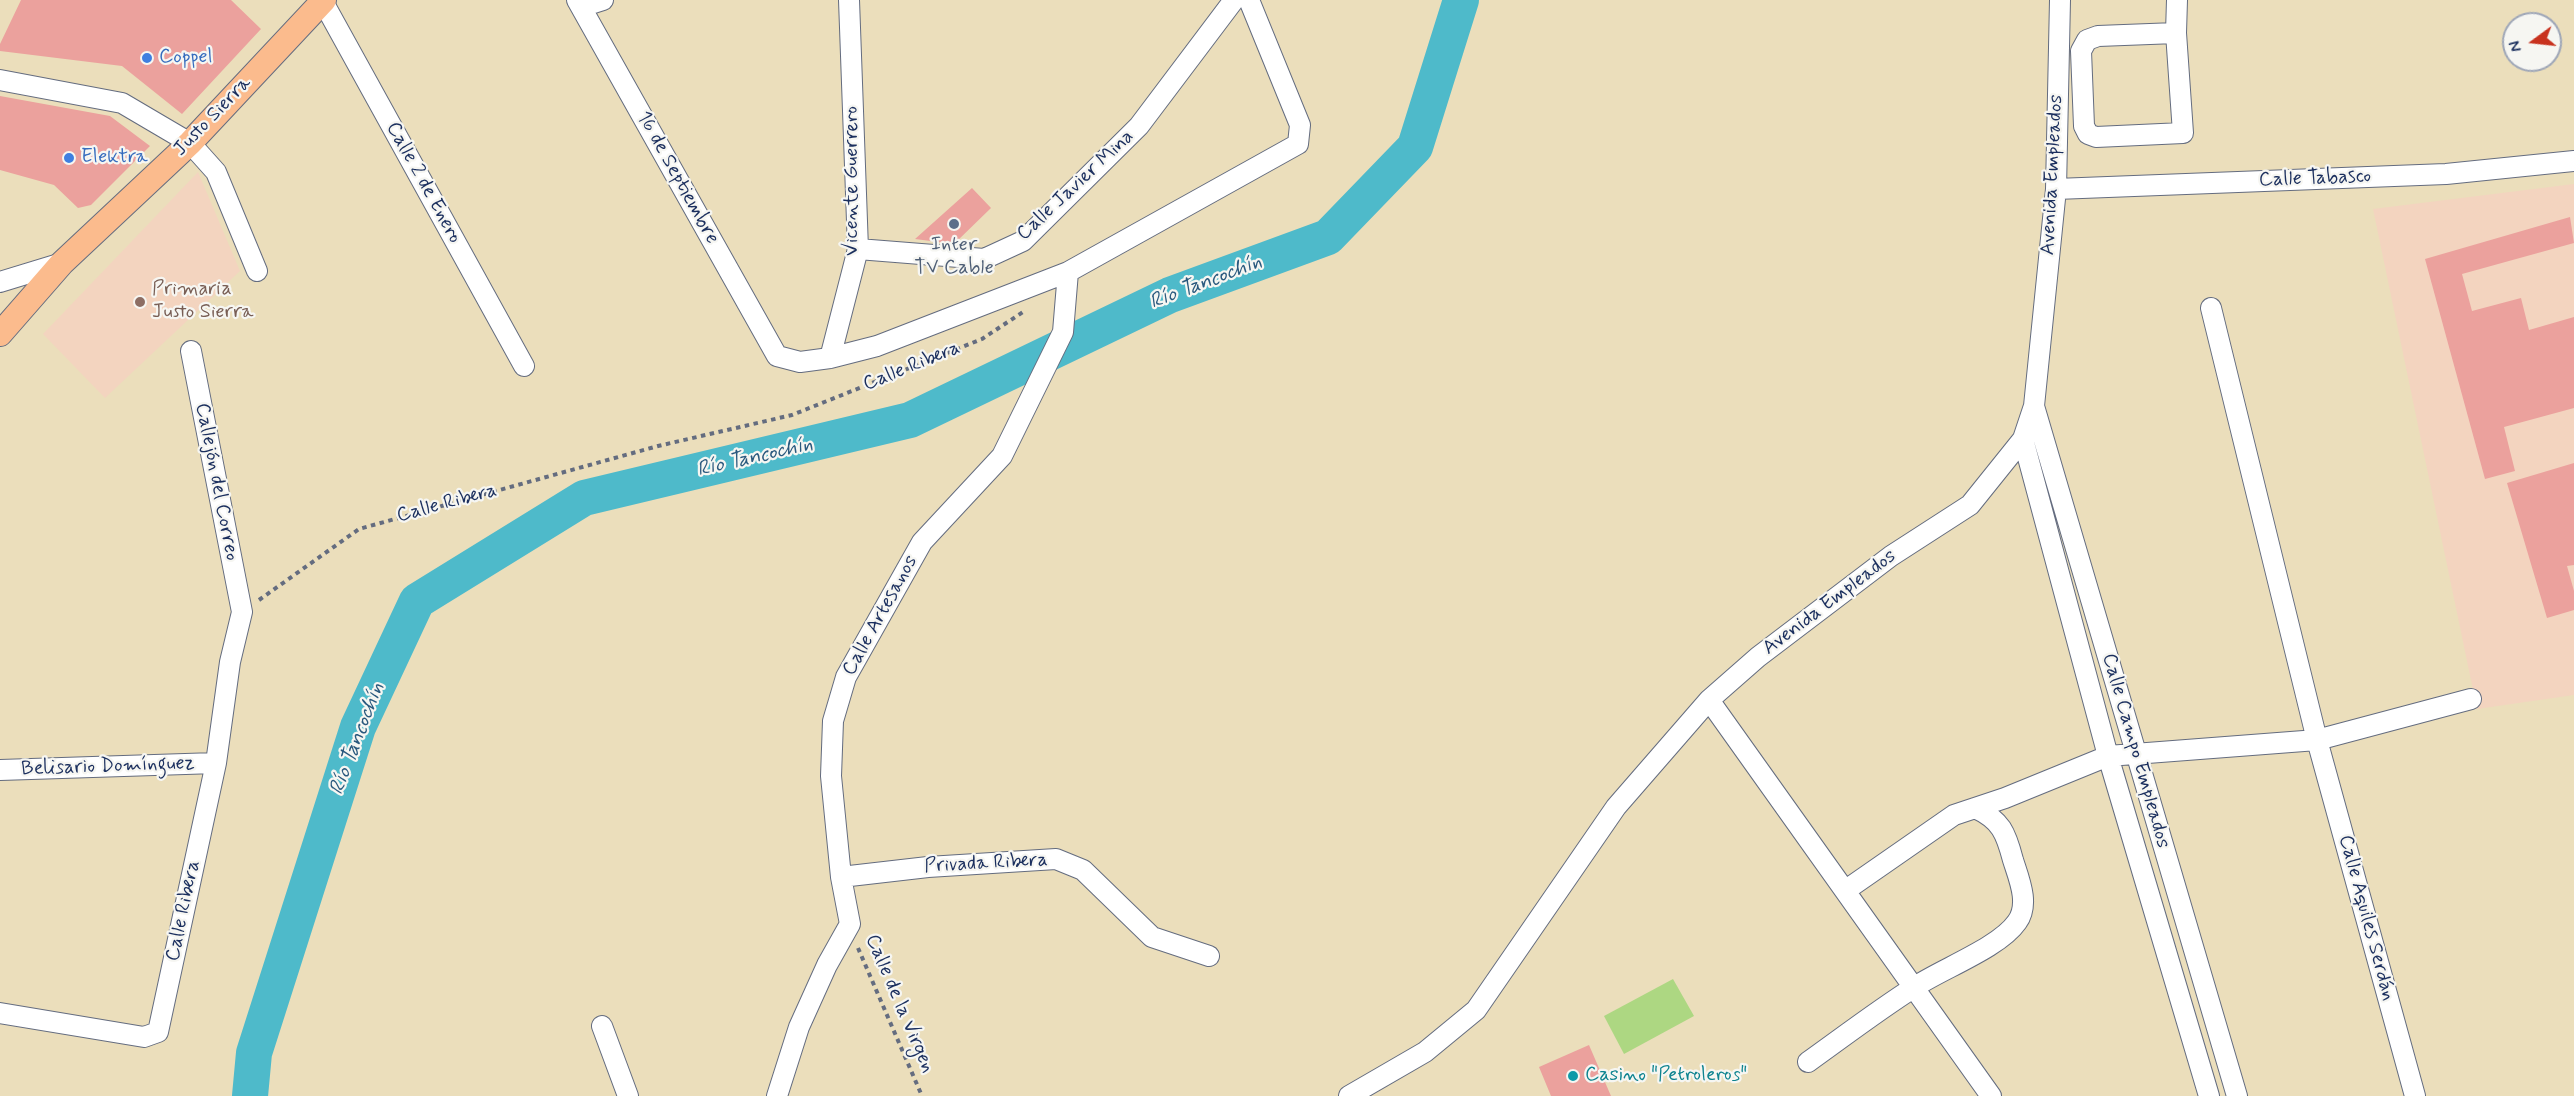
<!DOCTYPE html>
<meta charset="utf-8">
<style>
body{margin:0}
#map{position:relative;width:2574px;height:1096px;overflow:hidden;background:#ebdebb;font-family:Mynerve,sans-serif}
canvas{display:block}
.north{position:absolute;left:2502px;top:12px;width:60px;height:60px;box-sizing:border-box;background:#f6f6f2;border:2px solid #9ea6b7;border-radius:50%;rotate:255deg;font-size:16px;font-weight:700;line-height:24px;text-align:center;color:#1b2f5e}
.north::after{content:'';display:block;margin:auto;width:21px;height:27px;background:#c8321e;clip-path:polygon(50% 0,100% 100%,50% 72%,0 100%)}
</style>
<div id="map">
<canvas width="2574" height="1096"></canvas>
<div class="north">N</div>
</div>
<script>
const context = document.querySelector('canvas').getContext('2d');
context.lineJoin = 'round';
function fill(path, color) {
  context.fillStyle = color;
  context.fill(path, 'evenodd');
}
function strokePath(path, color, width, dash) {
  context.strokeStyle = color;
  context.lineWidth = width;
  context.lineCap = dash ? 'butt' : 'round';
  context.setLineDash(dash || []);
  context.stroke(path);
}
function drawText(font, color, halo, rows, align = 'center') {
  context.font = font + ' Mynerve,sans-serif';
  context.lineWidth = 4.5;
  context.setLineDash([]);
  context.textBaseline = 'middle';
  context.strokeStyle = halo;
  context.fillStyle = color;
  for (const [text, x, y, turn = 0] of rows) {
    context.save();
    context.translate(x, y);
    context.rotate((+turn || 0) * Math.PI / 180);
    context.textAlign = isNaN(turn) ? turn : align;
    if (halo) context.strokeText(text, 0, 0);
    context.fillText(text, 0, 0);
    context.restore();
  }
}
const built = new Path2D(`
 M198 172 240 271 105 398 43 334Z
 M2574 184V695L2477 709 2373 209Z`);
const green = new Path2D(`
 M1673 979 1694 1016 1624 1054 1604 1016Z`);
const river = new Path2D(`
 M250 1096 254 1053 358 727 417 601 584 498 910 420 1170 295 1328 237 1415 147 1461 0`);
const building = new Path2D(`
 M21 0H231L261 29 182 114 122 66 0 51V44Z
 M0 96 110 116 150 146 91 205 78 208 54 185 0 170Z
 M972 188 991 208 954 244 915 239Z
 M2570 217 2574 243 2462 274 2472 311 2521 298 2529 330 2574 317V408L2504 427 2515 471 2485 479 2425 259Z
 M2574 463V565L2567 566 2574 591V610L2547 618 2507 483Z
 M1589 1045 1611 1096H1551L1539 1067Z`);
const path = new Path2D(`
 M259 600 359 529 658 446 792 415 982 339 1023 312
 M858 948 922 1096`);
const minor = new Path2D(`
 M322 0 524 366
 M577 0 777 356 800 362 830 358 877 346 1068 272 1298 144 1300 125 1249 0
 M581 7 603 0
 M2176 33 2098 36 2087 40 2081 51 2084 126 2088 134 2096 137 2183 133 2176 33 2177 0
 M0 80 122 103 190 143 216 172 257 271
 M2056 189 2446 174 2574 161
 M858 249 984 259 1023 241 1139 126 1234 0
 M0 282 62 263
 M2211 308 2317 740 2415 1096
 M830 358 858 249 849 0
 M2034 406 2237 1096
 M2023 439 2108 756 2209 1096
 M1709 700 1991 1096
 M0 770 216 763
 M841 877 928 867 1056 859 1083 870 1152 937 1209 956
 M1846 890 1954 815 2005 798 2108 756 2317 740 2471 699
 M0 1013 144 1037 158 1032 216 763 230 662 242 612 191 351
 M602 1026 628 1096
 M1808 1062C1843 1037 1877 1011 1913 988 1941 969 1999 948 2017 922 2030 904 2019 879 2013 860 2006 833 2001 820 1975 808
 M777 1096 799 1027 827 965 850 924 841 877 831 776 833 721 846 677 922 542 1002 456 1063 332 1068 272
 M1349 1096 1425 1052 1476 1010 1616 807 1709 700 1758 657 1891 556 1970 505 2023 439 2034 406 2056 189 2060 0`);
const major = new Path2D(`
 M0 334 62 263 190 143 324 0`);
const markers = [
 [147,58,6,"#3f7fe0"],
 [69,158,6,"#3f7fe0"],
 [954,224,6,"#5c6f8a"],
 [140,302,6,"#8d6e63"],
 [1573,1076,6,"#0f9aa8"]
];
const shopNames = [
 ["Coppel",159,58],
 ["Elektra",81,158]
];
const streetNames = [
 ["Justo Sierra",213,117,-46],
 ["Avenida Empleados",2053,175,-87],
 ["16 de Septiembre",677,178,61],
 ["Calle Tabasco",2315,179,-2],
 ["Vicente Guerrero",853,181,-90],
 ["Calle 2 de Enero",423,183,61],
 ["Calle Javier Mina",1076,186,-43],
 ["Calle Ribera",912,367,-22],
 ["Callejón del Correo",216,482,79],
 ["Calle Ribera",447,504,-15],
 ["Avenida Empleados",1830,603,-37],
 ["Calle Artesanos",881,616,-61],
 ["Calle Campo Empleados",2135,751,74],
 ["Belisario Domínguez",108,767,-2],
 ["Privada Ribera",986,864,-3],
 ["Calle Ribera",184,911,-78],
 ["Calle Aquiles Serdán",2366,918,75],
 ["Calle de la Virgen",899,1004,67]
];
const serviceNames = [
 ["Inter",954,246],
 ["TV Cable",954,269]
];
const educationNames = [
 ["Primaria",152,290],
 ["Justo Sierra",152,313]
];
const cultureNames = [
 ["Casino \"Petroleros\"",1585,1076]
];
const waterNames = [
 ["Río Tancochín",1206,283,-21],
 ["Río Tancochín",755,458,-13],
 ["Río Tancochín",358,739,-69]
];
fill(built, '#f3d4bf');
fill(green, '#add782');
strokePath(river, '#4ebaca', 36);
fill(building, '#eba19d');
strokePath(minor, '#646c7f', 22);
strokePath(major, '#646c7f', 26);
strokePath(path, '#646c7f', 4, [4.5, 4.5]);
strokePath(minor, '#fff', 20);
strokePath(major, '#fbbb8d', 24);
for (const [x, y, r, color] of markers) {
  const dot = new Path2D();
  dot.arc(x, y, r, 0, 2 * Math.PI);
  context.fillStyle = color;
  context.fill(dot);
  strokePath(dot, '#f6f6f2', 2);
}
drawText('20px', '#366cbe', '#f6f6f2', shopNames, 'left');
drawText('20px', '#1b2f5e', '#f6f6f2', streetNames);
drawText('20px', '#4e5e75', '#f6f6f2', serviceNames);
drawText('20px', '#785e54', '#f6f6f2', educationNames, 'left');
drawText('20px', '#0d838f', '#f6f6f2', cultureNames, 'left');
drawText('italic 21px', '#2a597e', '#f6f6f2', waterNames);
</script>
